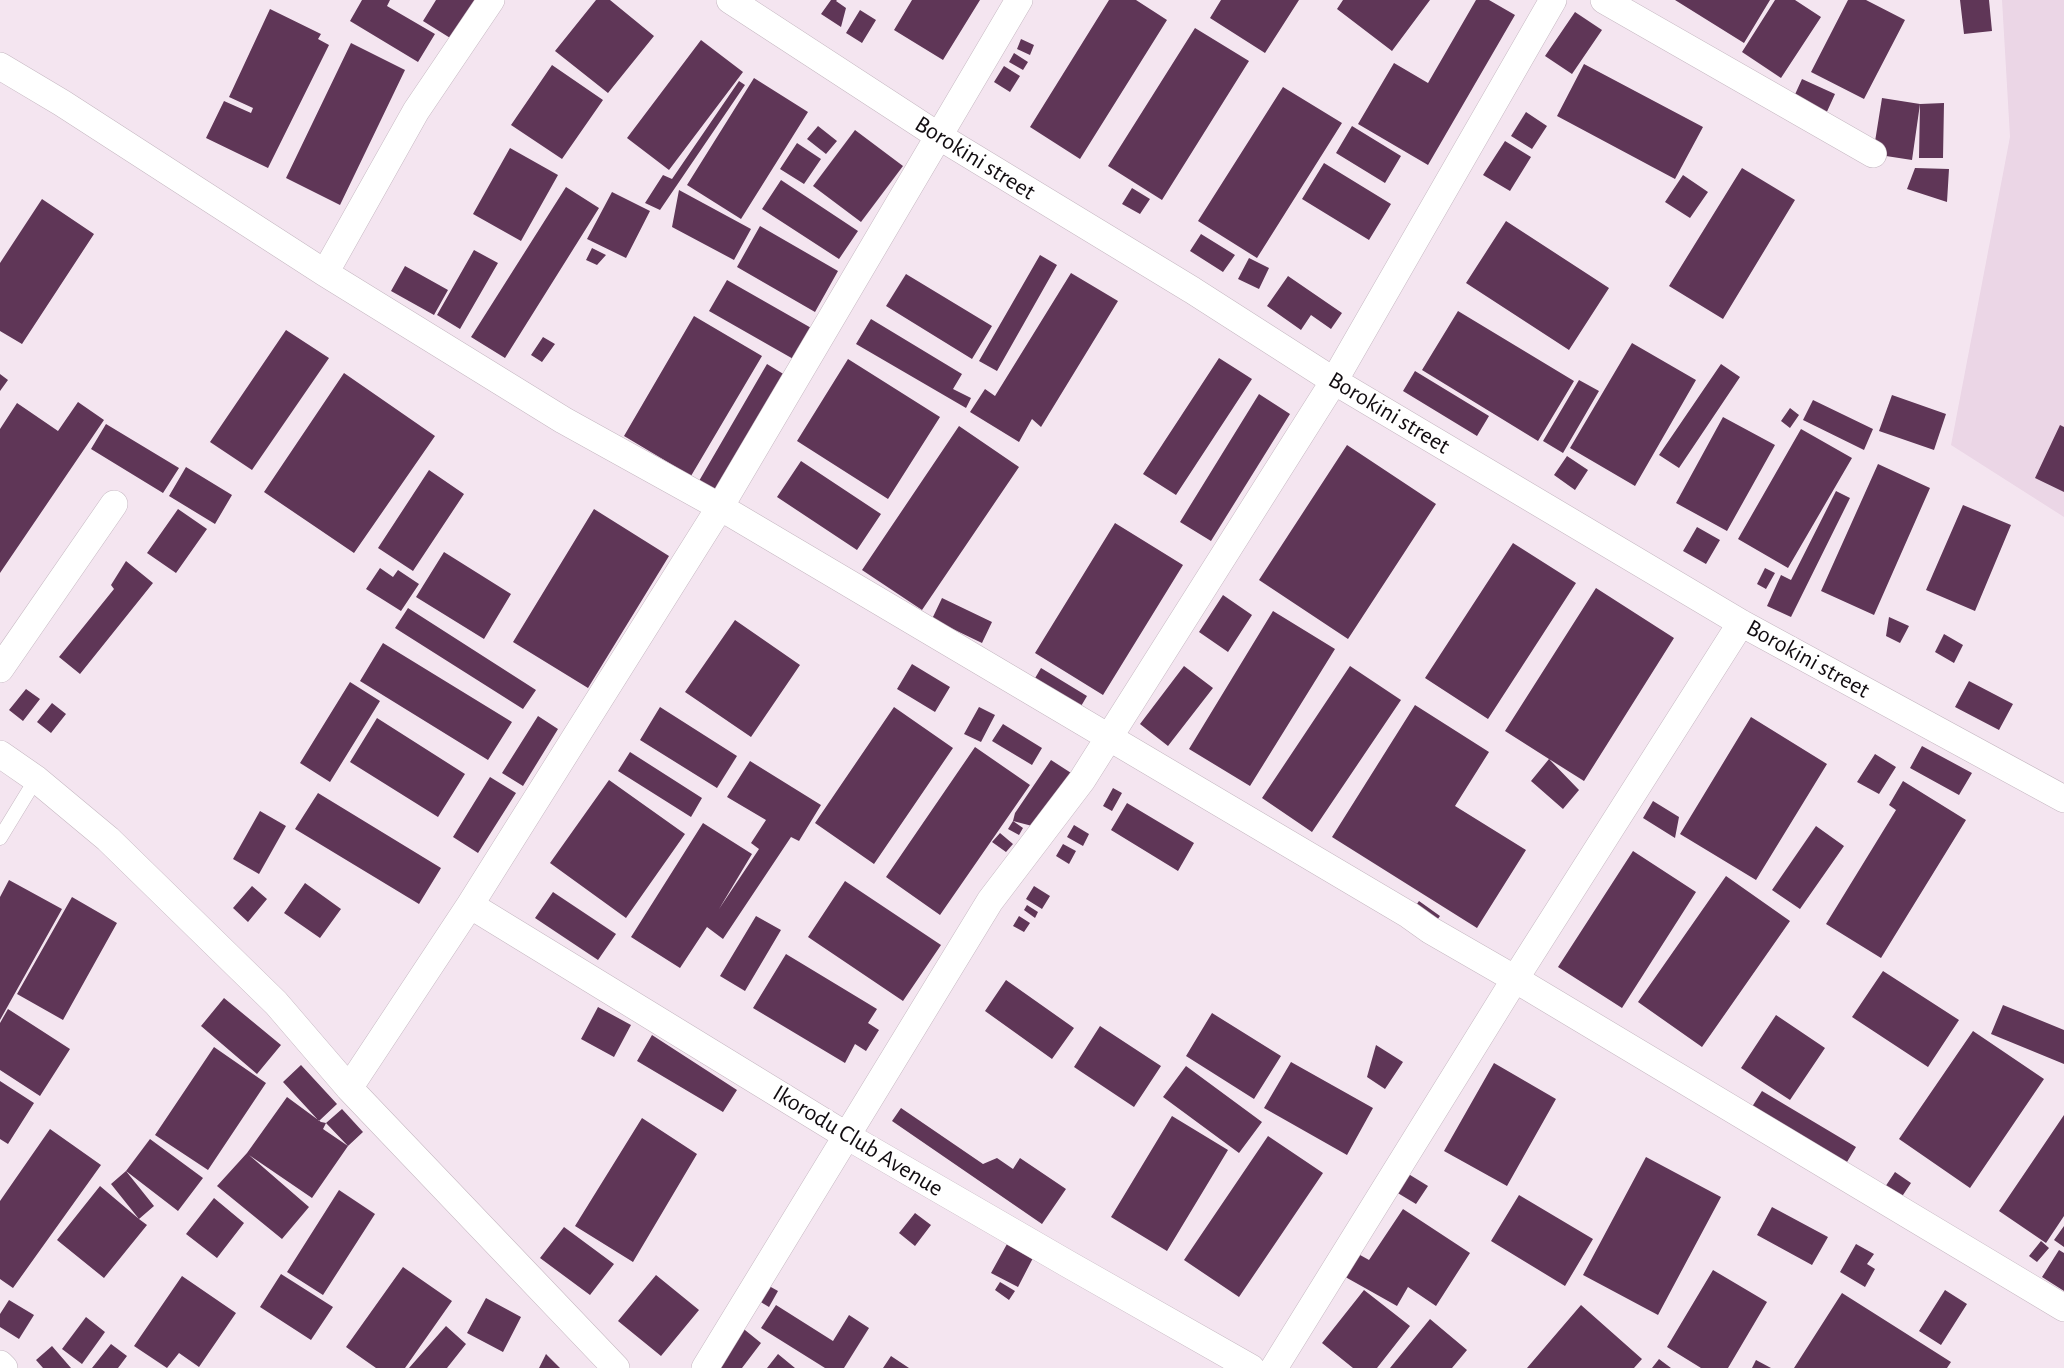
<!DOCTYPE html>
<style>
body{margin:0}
canvas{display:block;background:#f4e5f0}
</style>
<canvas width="2064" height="1368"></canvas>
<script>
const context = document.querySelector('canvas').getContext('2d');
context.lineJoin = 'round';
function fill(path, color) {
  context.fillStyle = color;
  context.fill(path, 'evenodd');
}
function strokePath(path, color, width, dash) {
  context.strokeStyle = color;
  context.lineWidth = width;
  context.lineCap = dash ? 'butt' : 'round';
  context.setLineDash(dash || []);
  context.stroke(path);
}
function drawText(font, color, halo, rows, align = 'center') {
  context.font = font + ' "Alegreya Sans",sans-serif';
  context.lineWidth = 6;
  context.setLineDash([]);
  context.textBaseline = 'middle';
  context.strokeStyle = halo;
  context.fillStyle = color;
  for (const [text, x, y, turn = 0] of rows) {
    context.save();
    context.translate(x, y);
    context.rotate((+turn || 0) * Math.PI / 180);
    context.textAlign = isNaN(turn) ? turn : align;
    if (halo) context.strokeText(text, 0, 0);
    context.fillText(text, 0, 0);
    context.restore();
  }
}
const built = new Path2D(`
 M2002 0H2064V517L1951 445 2010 137Z`);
const building = new Path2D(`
 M362 0H390L387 6 435 34 418 62 350 21Z
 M436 0H480L455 41 423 21Z
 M596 0H610L654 36 608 93 555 51Z
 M831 0H837L836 1 846 8 841 27 821 14Z
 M912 0H980L943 60 894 30Z
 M1109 0H1136L1167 20 1080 159 1030 127Z
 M1221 0H1299L1265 53 1210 18Z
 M1343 0H1430L1392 51 1337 9Z
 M1476 0H1489L1515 15 1428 165 1358 124 1394 63 1428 83Z
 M1675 0H1770L1744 43Z
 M1775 0H1795L1821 17 1781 78 1742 52Z
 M1848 0H1866L1905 20 1864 99 1811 72Z
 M1960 0H1989L1992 31 1964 34Z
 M270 9 321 34 318 39 329 45 268 168 206 138 224 101 251 113 253 108 229 97Z
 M860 10 876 20 862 43 846 33Z
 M1575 12 1602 30 1572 74 1545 56Z
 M1195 28 1249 61 1162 200 1108 166Z
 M1021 39 1034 45 1030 55 1017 49Z
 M701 40 743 72 669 170 627 138Z
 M351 43 405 70 340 205 286 178Z
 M1014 53 1028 62 1023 70 1009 62Z
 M1584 64 1703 127 1675 179 1557 116Z
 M552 65 603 100 562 159 511 125Z
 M1004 66 1020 76 1010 92 994 82Z
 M754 78 808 112 741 219 687 185Z
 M1802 79 1835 94 1825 116 1792 101Z
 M739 81 745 85 660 210 645 203 663 175 672 179Z
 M1283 87 1342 123 1257 258 1198 221Z
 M1882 98 1920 104 1912 160 1873 154Z
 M1944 103 1943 158H1919L1920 104Z
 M1526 112 1547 126 1532 149 1511 136Z
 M818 126 837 141 826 154 807 139Z
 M1352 126 1401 156 1385 183 1336 153Z
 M855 130 903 166 861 222 813 186Z
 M1505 141 1531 157 1510 191 1483 175Z
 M797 143 821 159 804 184 780 169Z
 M510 148 558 175 521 241 473 214Z
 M1324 163 1391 204 1369 240 1302 199Z
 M1742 168 1795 200 1723 319 1669 286Z
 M1915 168 1949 169 1947 202 1907 189Z
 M1683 175 1708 192 1690 218 1665 202Z
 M781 180 858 231 839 259 762 209Z
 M566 187 599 208 505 358 471 337Z
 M1132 188 1150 199 1140 214 1122 204Z
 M679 190 751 229 734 260 672 227Z
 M612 192 650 211 626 258 587 239Z
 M42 199 94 234 22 344 0 331V263Z
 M1506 221 1609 288 1569 350 1466 283Z
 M760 226 838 271 815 312 737 267Z
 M1201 234 1235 255 1223 272 1190 251Z
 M592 248 606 255 597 265 586 260Z
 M474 250 498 263 460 329 437 315Z
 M1040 255 1057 265 997 371 979 361Z
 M1249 258 1269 268 1259 289 1238 279Z
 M405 266 448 290 434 315 391 291Z
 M1071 273 1118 301 1041 427 1032 419 1019 442 970 412 985 389 995 396Z
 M906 274 992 326 972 359 886 306Z
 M1288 276 1342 313 1331 329 1311 315 1301 330 1267 306Z
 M727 280 813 329 795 360 709 311Z
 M1458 311 1574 381 1538 441 1422 370Z
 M694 316 762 356 691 476 624 436Z
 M871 319 962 374 953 389 971 398 966 408 856 344Z
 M286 330 329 358 252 470 210 442Z
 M543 337 555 344 542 362 531 355Z
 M1632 343 1696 380 1635 486 1570 448Z
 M1219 358 1252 379 1176 495 1143 474Z
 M848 359 940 417 888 499 797 441Z
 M767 364 785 375 717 491 699 481Z
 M1721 364 1740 377 1679 468 1659 455Z
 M1415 371 1489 416 1477 436 1403 391Z
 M344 373 435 436 354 553 264 492Z
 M0 374 8 380 0 391Z
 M1579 380 1599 391 1563 453 1543 441Z
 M1259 394 1290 414 1211 541 1180 522Z
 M1892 395 1946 414 1934 450 1879 431Z
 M1813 400 1873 429 1864 450 1803 420Z
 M78 402 104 420 0 573V429L17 403 58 431Z
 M1790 408 1799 415 1790 428 1781 421Z
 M1723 417 1775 445 1727 531 1676 503Z
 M106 424 179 468 163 493 91 449Z
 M2060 425 2064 427V492L2035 478Z
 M959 426 1019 467 922 610 862 570Z
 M1801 429 1852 458 1788 568 1738 539Z
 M1347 445 1436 504 1348 639 1259 580Z
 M1567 456 1588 470 1575 490 1554 475Z
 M801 461 881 514 857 550 777 497Z
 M1878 464 1930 488 1874 615 1821 591Z
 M186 467 232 495 215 524 169 496Z
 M429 470 464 494 413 571 378 548Z
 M1836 491 1850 498 1791 617 1767 606 1781 575 1791 580Z
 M1963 505 2011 525 1975 611 1926 590Z
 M178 509 207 529 176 573 147 553Z
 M594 509 669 556 588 688 513 642Z
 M1115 523 1183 565 1103 695 1035 653Z
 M1697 527 1720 540 1706 564 1683 551Z
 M1513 543 1576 583 1488 719 1425 678Z
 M444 552 511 594 484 639 416 597Z
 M126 561 153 583 80 674 59 657 114 589 111 585Z
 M380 568 393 577 398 570 419 584 401 611 366 589Z
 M1765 568 1775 573 1766 589 1757 584Z
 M1596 588 1674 638 1584 781 1549 759 1579 790 1563 809 1531 781 1549 759 1505 731Z
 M1223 595 1252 615 1228 652 1199 632Z
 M942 598 992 622 982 643 932 619Z
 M408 608 536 690 523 709 395 628Z
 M1273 611 1335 649 1250 786 1189 749Z
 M1889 617 1909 626 1900 643 1886 636Z
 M735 620 800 665 751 737 685 692Z
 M1944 634 1963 645 1954 663 1935 652Z
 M383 643 512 722 488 760 360 681Z
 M912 664 950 687 935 712 897 689Z
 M1184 666 1213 688 1168 746 1140 724Z
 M1350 666 1401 700 1312 832 1262 798Z
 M1041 668 1087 696 1077 713 1031 685Z
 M1969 681 2013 704 1999 730 1955 707Z
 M350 682 380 701 330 782 300 763Z
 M26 689 40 699 23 721 9 710Z
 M52 703 66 714 51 733 37 722Z
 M1415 705 1489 752 1455 806 1526 850 1477 928 1332 837Z
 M660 707 737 756 717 788 640 740Z
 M894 707 953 748 874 864 815 823Z
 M979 707 995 715 981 742 964 734Z
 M538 716 558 729 523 786 502 773Z
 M1751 717 1827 764 1756 880 1680 834Z
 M377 718 465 774 438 817 350 762Z
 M1003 724 1042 748 1032 765 992 741Z
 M1922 746 1972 773 1959 795 1910 768Z
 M975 747 1030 785 940 915 886 877Z
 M630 752 702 798 691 817 618 771Z
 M1875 754 1896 767 1879 794 1857 782Z
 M1051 760 1082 780 1036 827 1013 821 1015 813Z
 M750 761 821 805 799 841 791 837 723 939 707 927 680 968 631 937 703 823 752 854 719 909 759 849 751 843 766 820 727 797Z
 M490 777 516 793 478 853 453 837Z
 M609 780 685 834 626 918 550 863Z
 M1903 781 1966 820 1881 958 1826 924 1896 810 1889 805Z
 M1113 788 1122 793 1112 811 1103 806Z
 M318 793 441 868 419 904 295 829Z
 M1653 801 1679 817 1675 838 1643 818Z
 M1127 803 1194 843 1178 871 1111 830Z
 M260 811 286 826 259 874 233 859Z
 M1013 821 1023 828 1019 835 1008 829Z
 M1074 825 1089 834 1083 846 1067 837Z
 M1816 826 1844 846 1800 909 1772 890Z
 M1000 833 1013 844 1006 852 992 842Z
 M1063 844 1076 851 1069 864 1056 856Z
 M1633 851 1696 892 1622 1008 1558 967Z
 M1726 876 1790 921 1702 1047 1638 1002Z
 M9 880 62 909 0 1020V897Z
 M845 881 941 945 903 1001 808 937Z
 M305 883 341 909 320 938 284 913Z
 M252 886 267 899 248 922 233 908Z
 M1034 886 1050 896 1042 909 1026 899Z
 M553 892 616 934 598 960 535 918Z
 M72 897 117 923 63 1020 17 994Z
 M1419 901 1440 916 1430 930 1409 915Z
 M1027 905 1038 912 1035 918 1024 910Z
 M756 916 781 930 745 991 720 976Z
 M1019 916 1030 923 1024 932 1013 926Z
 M786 954 877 1009 868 1023 879 1030 866 1051 855 1044 845 1063 753 1008Z
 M1883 971 1959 1020 1928 1067 1852 1017Z
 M1006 980 1074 1028 1052 1059 985 1011Z
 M224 998 281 1045 257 1074 201 1026Z
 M2003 1005 2064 1030V1064L1991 1034Z
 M598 1007 631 1025 614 1057 581 1039Z
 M8 1009 70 1049 40 1096 0 1070V1023Z
 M1212 1013 1281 1056 1254 1099 1186 1056Z
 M1776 1015 1825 1048 1790 1100 1741 1068Z
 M1100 1026 1161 1066 1134 1107 1074 1067Z
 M1973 1031 2044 1079 1970 1188 1899 1139Z
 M652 1035 737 1090 723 1112 637 1061Z
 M1376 1045 1403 1062 1385 1089 1367 1077Z
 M214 1047 266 1083 208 1170 155 1135Z
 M1291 1062 1373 1108 1347 1155 1264 1108Z
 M1494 1063 1556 1099 1507 1186 1444 1151Z
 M301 1065 337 1104 319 1121 283 1082Z
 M1186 1066 1262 1122 1239 1153 1163 1097Z
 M0 1081 34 1103 8 1144 0 1139Z
 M1762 1091 1856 1147 1844 1167 1750 1110Z
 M287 1097 321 1122 326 1123 342 1109 363 1132 348 1146 326 1123 323 1129 348 1146 312 1198 249 1155 309 1207 282 1239 217 1186 247 1153Z
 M901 1108 983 1164 997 1158 1013 1169 1020 1158 1066 1189 1042 1224 892 1121Z
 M2064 1115V1216L2046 1243 1999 1211Z
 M1172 1116 1228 1150 1167 1251 1111 1217Z
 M642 1118 697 1154 633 1262 575 1226Z
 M50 1129 101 1165 13 1288 0 1279V1201Z
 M1268 1136 1323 1173 1239 1297 1184 1260Z
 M150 1139 203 1178 178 1211 126 1171Z
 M1646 1157 1721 1197 1658 1315 1583 1275Z
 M1402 1170 1428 1186 1416 1204 1391 1189Z
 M126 1171 154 1206 139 1219 147 1225 104 1278 57 1240 100 1186 139 1219 111 1184Z
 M1895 1172 1911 1183 1901 1198 1885 1187Z
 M339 1190 375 1214 323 1295 287 1272Z
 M1519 1195 1593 1239 1565 1286 1491 1241Z
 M214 1198 244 1223 217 1258 186 1234Z
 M1772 1207 1828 1237 1812 1265 1757 1235Z
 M1403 1209 1470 1253 1436 1306 1408 1287 1397 1306 1340 1274 1353 1251 1369 1260Z
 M915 1213 931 1225 915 1246 899 1233Z
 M2064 1226V1247L2054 1240Z
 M564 1227 614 1264 590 1295 540 1258Z
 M2041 1241 2049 1248 2037 1262 2029 1256Z
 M1007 1244 1033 1258 1018 1287 991 1273Z
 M1856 1244 1874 1254 1867 1264 1875 1269 1865 1287 1840 1272Z
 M2059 1250 2064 1253V1291L2042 1277Z
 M403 1267 452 1301 405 1368H376L346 1347Z
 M1713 1270 1767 1302 1728 1368H1701L1667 1347Z
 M281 1274 333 1307 311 1340 260 1307Z
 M656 1275 699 1310 661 1356 618 1321Z
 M182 1276 236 1313 199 1367 179 1353 167 1368 134 1346Z
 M762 1282 778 1291 769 1307 754 1298Z
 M1000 1282 1015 1291 1009 1300 995 1290Z
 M1364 1290 1410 1326 1377 1368H1353L1322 1343Z
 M1945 1290 1967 1304 1941 1345 1919 1331Z
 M1842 1293 1951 1362 1947 1368H1794Z
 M486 1298 521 1317 503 1352 467 1333Z
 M9 1300 34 1315 19 1339 0 1327V1314Z
 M776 1305 833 1341 849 1315 869 1328 844 1368H825L761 1328Z
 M1581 1305 1642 1359 1634 1368H1527Z
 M86 1317 105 1332 82 1364 62 1349Z
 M1430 1319 1467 1350 1452 1368H1390Z
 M446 1326 466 1344 447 1368H409Z
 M740 1326 761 1343 742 1368H708Z
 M111 1344 127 1356 118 1368H92Z
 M52 1346 71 1368H43L36 1360Z
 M546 1354 560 1368H539Z
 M778 1354 795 1368H767Z
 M891 1356 909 1368H883Z
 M1659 1359 1671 1368H1652Z
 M1756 1360 1771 1368H1752Z`);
const service = new Path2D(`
 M0 838 36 779`);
const minor = new Path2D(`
 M730 0 937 135 1192 290 1334 381 1741 623 2064 799
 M1604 0 1873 154
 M0 66 62 103 325 273 563 420 720 507 1409 915 1430 930 1515 979 2064 1308
 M325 273 416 111 491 0
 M0 669 114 504
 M0 754 36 779 108 839 276 1003 349 1088 616 1368
 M470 905 847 1136 1068 1264 1251 1368
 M349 1088 470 905 720 507 1019 0
 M0 1364 4 1368
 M705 1368 990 901 1082 780 1334 381 1553 0
 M1274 1368 1515 979 1741 623`);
const streetNames = [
 ["Borokini street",975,158,32],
 ["Borokini street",1389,413,31],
 ["Borokini street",1808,659,29],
 ["Ikorodu Club Avenue",858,1141,31]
];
fill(built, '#ebd6e6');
fill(building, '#5f3657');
strokePath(service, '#c6b8c2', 15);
strokePath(minor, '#c6b8c2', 28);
strokePath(service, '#fff', 14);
strokePath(minor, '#fff', 27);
drawText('24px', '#120d11', '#fff', streetNames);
</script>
